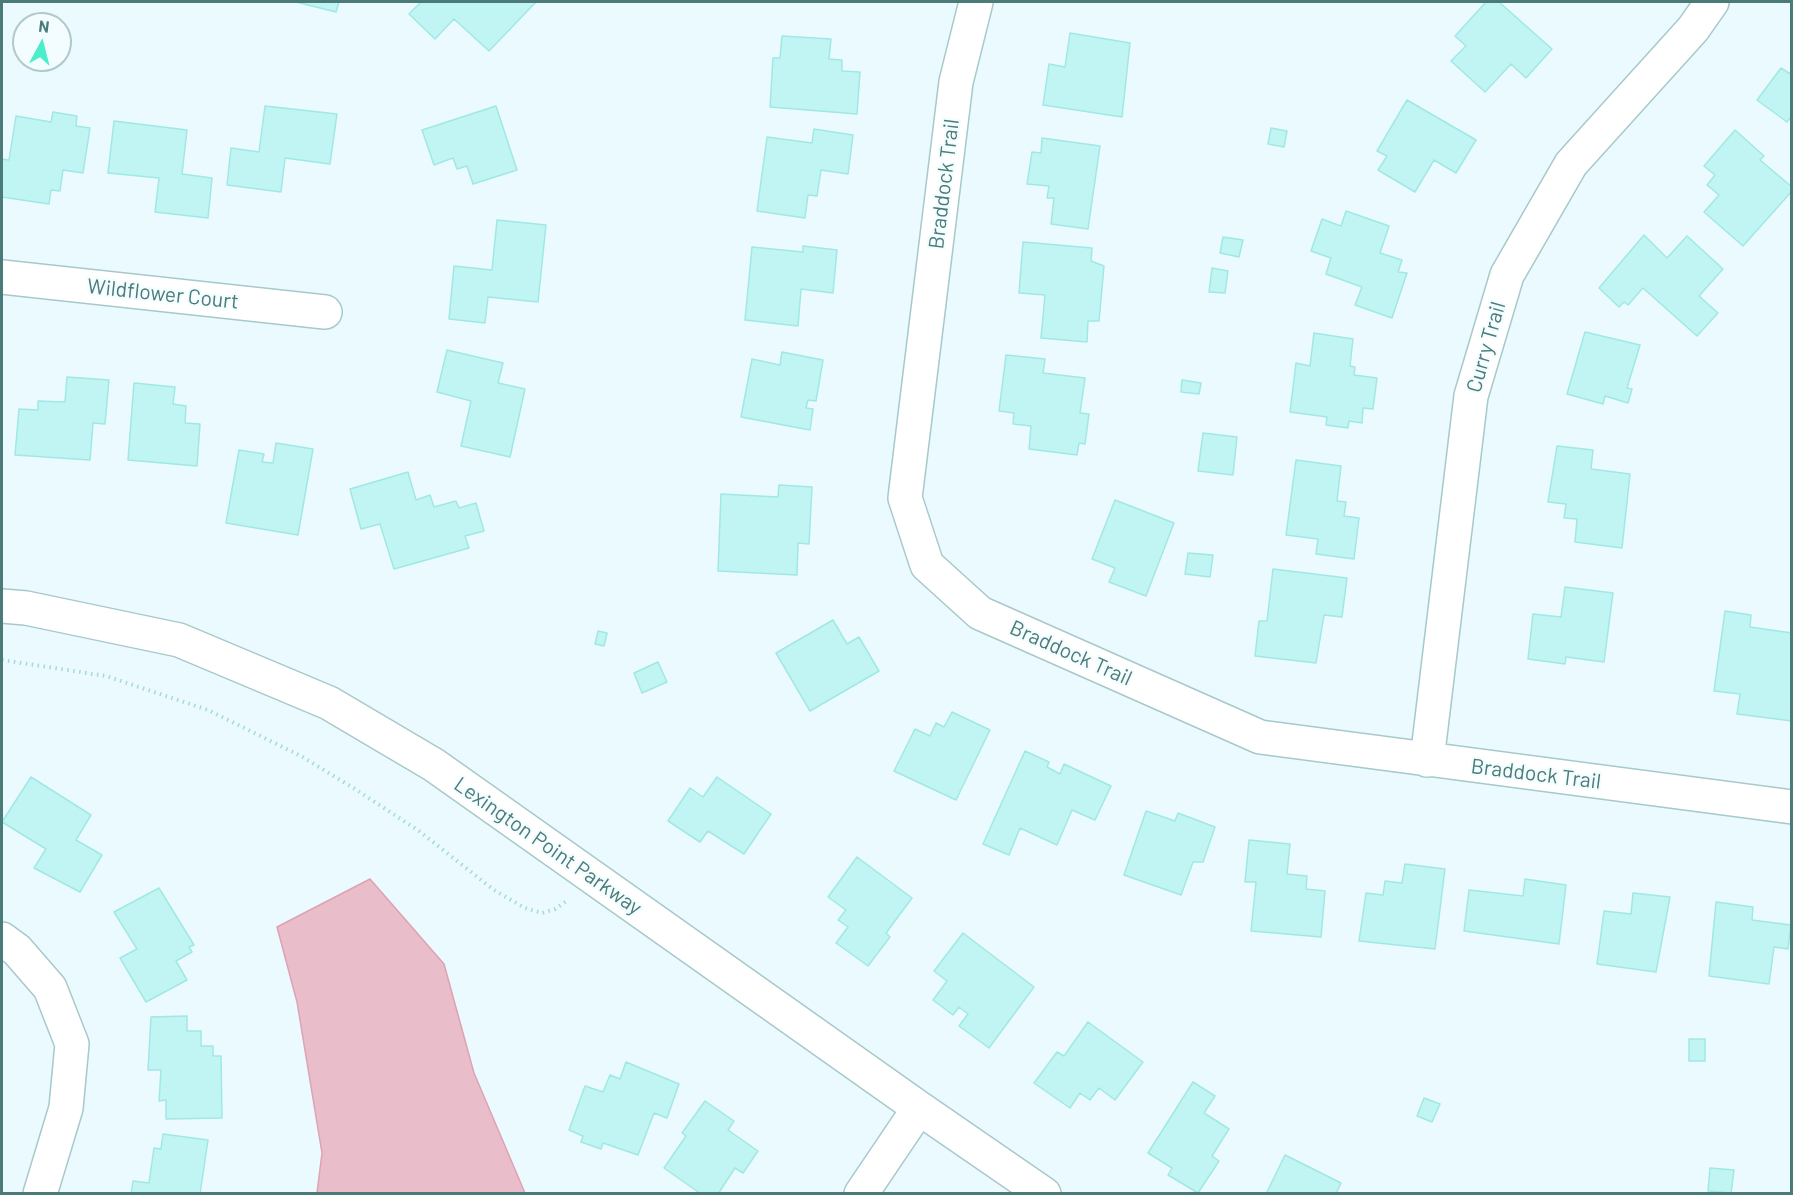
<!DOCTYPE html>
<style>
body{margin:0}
#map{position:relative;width:1793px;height:1195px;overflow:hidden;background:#ebfafe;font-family:Barlow,sans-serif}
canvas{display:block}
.frame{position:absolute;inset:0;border:3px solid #4b7b78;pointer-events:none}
.north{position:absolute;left:12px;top:12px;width:60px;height:60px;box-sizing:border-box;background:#f3fdff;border:2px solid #b0c9c9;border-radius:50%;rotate:7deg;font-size:16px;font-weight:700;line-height:24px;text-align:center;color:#4b7b78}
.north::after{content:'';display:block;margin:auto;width:21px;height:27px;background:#4bedcb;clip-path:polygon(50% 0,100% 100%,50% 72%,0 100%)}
</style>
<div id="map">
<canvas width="1793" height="1195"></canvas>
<div class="frame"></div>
<div class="north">N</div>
</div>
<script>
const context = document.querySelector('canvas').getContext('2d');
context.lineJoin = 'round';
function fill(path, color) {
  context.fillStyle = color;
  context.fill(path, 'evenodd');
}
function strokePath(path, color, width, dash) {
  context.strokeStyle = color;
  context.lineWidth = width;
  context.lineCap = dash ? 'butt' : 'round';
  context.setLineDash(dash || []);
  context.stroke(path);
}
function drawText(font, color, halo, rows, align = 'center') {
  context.font = font + ' Barlow,sans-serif';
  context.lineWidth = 4.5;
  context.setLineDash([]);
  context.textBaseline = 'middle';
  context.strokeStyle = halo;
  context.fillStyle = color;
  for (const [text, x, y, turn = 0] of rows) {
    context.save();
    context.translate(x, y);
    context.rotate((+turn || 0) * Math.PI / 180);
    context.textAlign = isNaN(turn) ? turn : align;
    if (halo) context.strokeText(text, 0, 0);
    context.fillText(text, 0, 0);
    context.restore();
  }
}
const water = new Path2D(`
 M370 879 444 964 474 1073 525 1193H317L322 1153 297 1002 277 927Z`);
const building = new Path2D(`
 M296 2H339L336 12Z
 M421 2H536L489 51 454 19 435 39 409 14Z
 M1486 2H1499L1552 49 1526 78 1511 64 1485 92 1451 61 1466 46 1455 36Z
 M1070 33 1130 43 1122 117 1043 105 1049 64 1065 67Z
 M782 36 831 39 829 59 842 60V71L860 72 857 114 770 107 773 58H780Z
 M1781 68 1792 75V115L1787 122 1757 100Z
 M1407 100 1476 140 1456 173 1434 160 1415 192 1378 170 1387 156 1377 151Z
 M265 106 337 114 330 164 285 158 281 192 227 185 231 148 259 152Z
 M496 106 517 170 473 184 467 166 457 169 453 158 434 165 422 130Z
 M53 112 77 116 76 126 90 128 83 173 63 170 60 191 51 190 49 204 2 197V159L9 160 16 116 51 122Z
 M114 121 187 130 182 174 212 178 208 218 155 212 159 178 108 173Z
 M1271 128 1287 131 1284 147 1268 144Z
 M814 129 853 135 848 174 821 170 817 196 808 195 805 218 757 211 767 137 812 143Z
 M1735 130 1764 156 1760 160 1792 187V191L1743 246 1704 212 1719 195 1707 185 1715 175 1704 166Z
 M1042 138 1100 146 1088 229 1051 224 1054 198H1047L1049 186 1027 184 1032 152 1041 153Z
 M1346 211 1389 226 1380 253 1402 260 1398 272 1407 273 1392 318 1355 305 1362 287 1326 274 1331 258 1311 251 1322 219 1341 226Z
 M497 220 546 225 538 302 488 297 485 323 449 319 454 266 492 270Z
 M1644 235 1667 258 1687 236 1723 269 1699 296 1718 313 1697 336 1643 288 1628 305 1624 302 1619 307 1599 288Z
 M1223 237 1243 240 1239 257 1220 253Z
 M1023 242 1092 248 1091 261 1104 266 1099 321H1088L1087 342 1041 338 1045 295 1019 293Z
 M803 246 837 250 833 293 801 289 798 326 745 320 752 247 803 252Z
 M1212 268 1228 271 1225 293 1209 292Z
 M1585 332 1640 345 1627 388 1632 389 1628 403 1605 396 1603 404 1567 394Z
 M1314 333 1353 339 1350 366 1355 367 1354 375 1377 378 1373 409 1363 408 1362 423 1349 421 1348 428 1326 425 1327 417 1290 412 1296 363 1310 366Z
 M447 350 503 363 498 383 525 389 510 457 461 446 471 401 437 392Z
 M782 352 823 360 816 401 808 400 806 408 813 409 810 430 741 417 752 359 780 365Z
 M1006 355 1045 359 1043 373 1085 378 1080 413 1089 414 1085 444 1079 443 1077 455 1029 449 1031 426 1013 424 1014 413 999 411Z
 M67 377 109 380 105 424 93 423 90 460 15 455 19 409 38 410V401L65 402Z
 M1182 380 1201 383 1199 394 1181 392Z
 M134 383 175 387 173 404 186 406 185 423 200 424 197 466 128 460Z
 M1203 433 1237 437 1233 475 1198 471Z
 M276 443 313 449 298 535 226 523 239 450 264 454 262 462 273 463Z
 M1557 446 1593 450 1591 469 1630 474 1622 548 1575 542 1577 519 1564 518 1566 504 1548 502Z
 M1296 460 1341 466 1337 501 1346 502 1344 516 1359 518 1354 559 1316 554 1318 539 1286 535Z
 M408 472 416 500 430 495 434 507 456 501 459 508 476 503 484 531 465 536 469 548 394 569 380 524 361 529 350 489Z
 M779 485 812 487 809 544 798 543 797 575 718 571 721 494 778 497Z
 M1115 500 1174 523 1146 596 1109 582 1115 568 1092 559Z
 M1188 553 1213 555 1210 577 1185 574Z
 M1273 569 1347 578 1342 617 1324 615 1316 663 1255 656 1259 621H1267Z
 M1565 587 1613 593 1604 662 1566 657 1565 664 1528 659 1533 614 1561 617Z
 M1725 611 1751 615 1750 627 1792 633V721L1737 714 1740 694 1714 691Z
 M833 620 847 644 859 637 879 671 810 711 776 653Z
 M598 631 607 633 604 646 595 644Z
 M658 662 667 682 642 693 634 673Z
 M952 712 990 730 956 800 894 771 915 729 930 736 936 723 944 727Z
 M1025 751 1049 762 1047 767 1060 774 1064 764 1111 786 1095 820 1072 810 1057 845 1020 828 1009 855 983 844Z
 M31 777 91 815 76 840 102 855 80 892 34 868 46 849 2 822Z
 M717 777 771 814 744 854 708 831 700 842 668 821 690 788 703 797Z
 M1146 811 1175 821 1178 813 1215 827 1203 862H1193L1181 895 1124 875Z
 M1249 840 1290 844 1287 874 1307 876 1306 889 1325 891 1321 937 1251 931 1256 882H1245Z
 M857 857 912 898 886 933 890 937 868 966 836 943 848 927 838 920 846 910 828 897Z
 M1405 864 1445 869 1435 949 1359 941 1366 893 1383 895 1385 881 1402 883Z
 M1525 879 1566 885 1559 944 1464 931 1469 890 1523 896Z
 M159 888 194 945 189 947 192 952 176 961 187 980 146 1002 120 958 137 949 114 912Z
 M1633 893 1670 897 1656 972 1597 964 1604 911 1631 914Z
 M1716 902 1753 907 1752 920 1791 925 1788 949 1774 947 1769 984 1709 976Z
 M963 933 1034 987 989 1048 959 1026 968 1014 959 1007 953 1015 933 1000 947 981 934 971Z
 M187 1016V1031H201V1046H213V1056H221L222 1118 166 1119V1100L159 1101 161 1070H148L151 1017Z
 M1088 1022 1143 1062 1115 1100 1099 1088 1090 1100 1080 1093 1070 1108 1034 1083 1057 1052 1064 1056Z
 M1689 1039H1705V1061H1689Z
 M626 1062 679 1084 667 1118 654 1113 638 1155 603 1143 601 1149 581 1142 583 1136 569 1130 585 1086 603 1092 610 1075 620 1079Z
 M1193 1082 1215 1096 1204 1113 1229 1129 1212 1156 1219 1161 1198 1193 1168 1175 1172 1168 1148 1153Z
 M1424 1098 1440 1104 1432 1122 1417 1116Z
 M705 1101 734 1121 728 1130 758 1151 743 1173 735 1168 718 1194H701L664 1168 686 1136 682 1133Z
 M163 1134 208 1140 200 1194H131L133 1181 149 1183 154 1148 161 1149Z
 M1285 1155 1341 1183 1336 1194H1266Z
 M1710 1168 1734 1170 1731 1193 1708 1191Z`);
const path = new Path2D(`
 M2 660 106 676 208 710 301 756 355 789 419 831 494 890 525 908 542 913 555 909 568 900`);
const minor = new Path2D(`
 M976 2 956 82 905 498 927 565 980 613 1260 737 1792 807
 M2 277 325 312
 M2 606 26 608 179 640 329 703 434 765 919 1108 1044 1194
 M1427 760 1471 396 1507 275 1571 164 1693 29 1712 2
 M2 939 17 950 50 988 72 1044 66 1108 40 1194
 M861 1194 919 1108`);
const streetNames = [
 ["Braddock Trail",944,184,-83],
 ["Wildflower Court",163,294,6],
 ["Curry Trail",1486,347,-74],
 ["Braddock Trail",1071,653,24],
 ["Braddock Trail",1536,774,7],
 ["Lexington Point Parkway",548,846,35]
];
fill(water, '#e9bdca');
strokePath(water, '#dca3b3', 1.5);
fill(building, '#c1f5f3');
strokePath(building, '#a0e8e5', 1.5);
strokePath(minor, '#a7c9ca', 36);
strokePath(path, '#a3dbd8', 4, [1.5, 4.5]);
strokePath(minor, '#fff', 33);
drawText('21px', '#4b7b78', '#f3fdff', streetNames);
</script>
